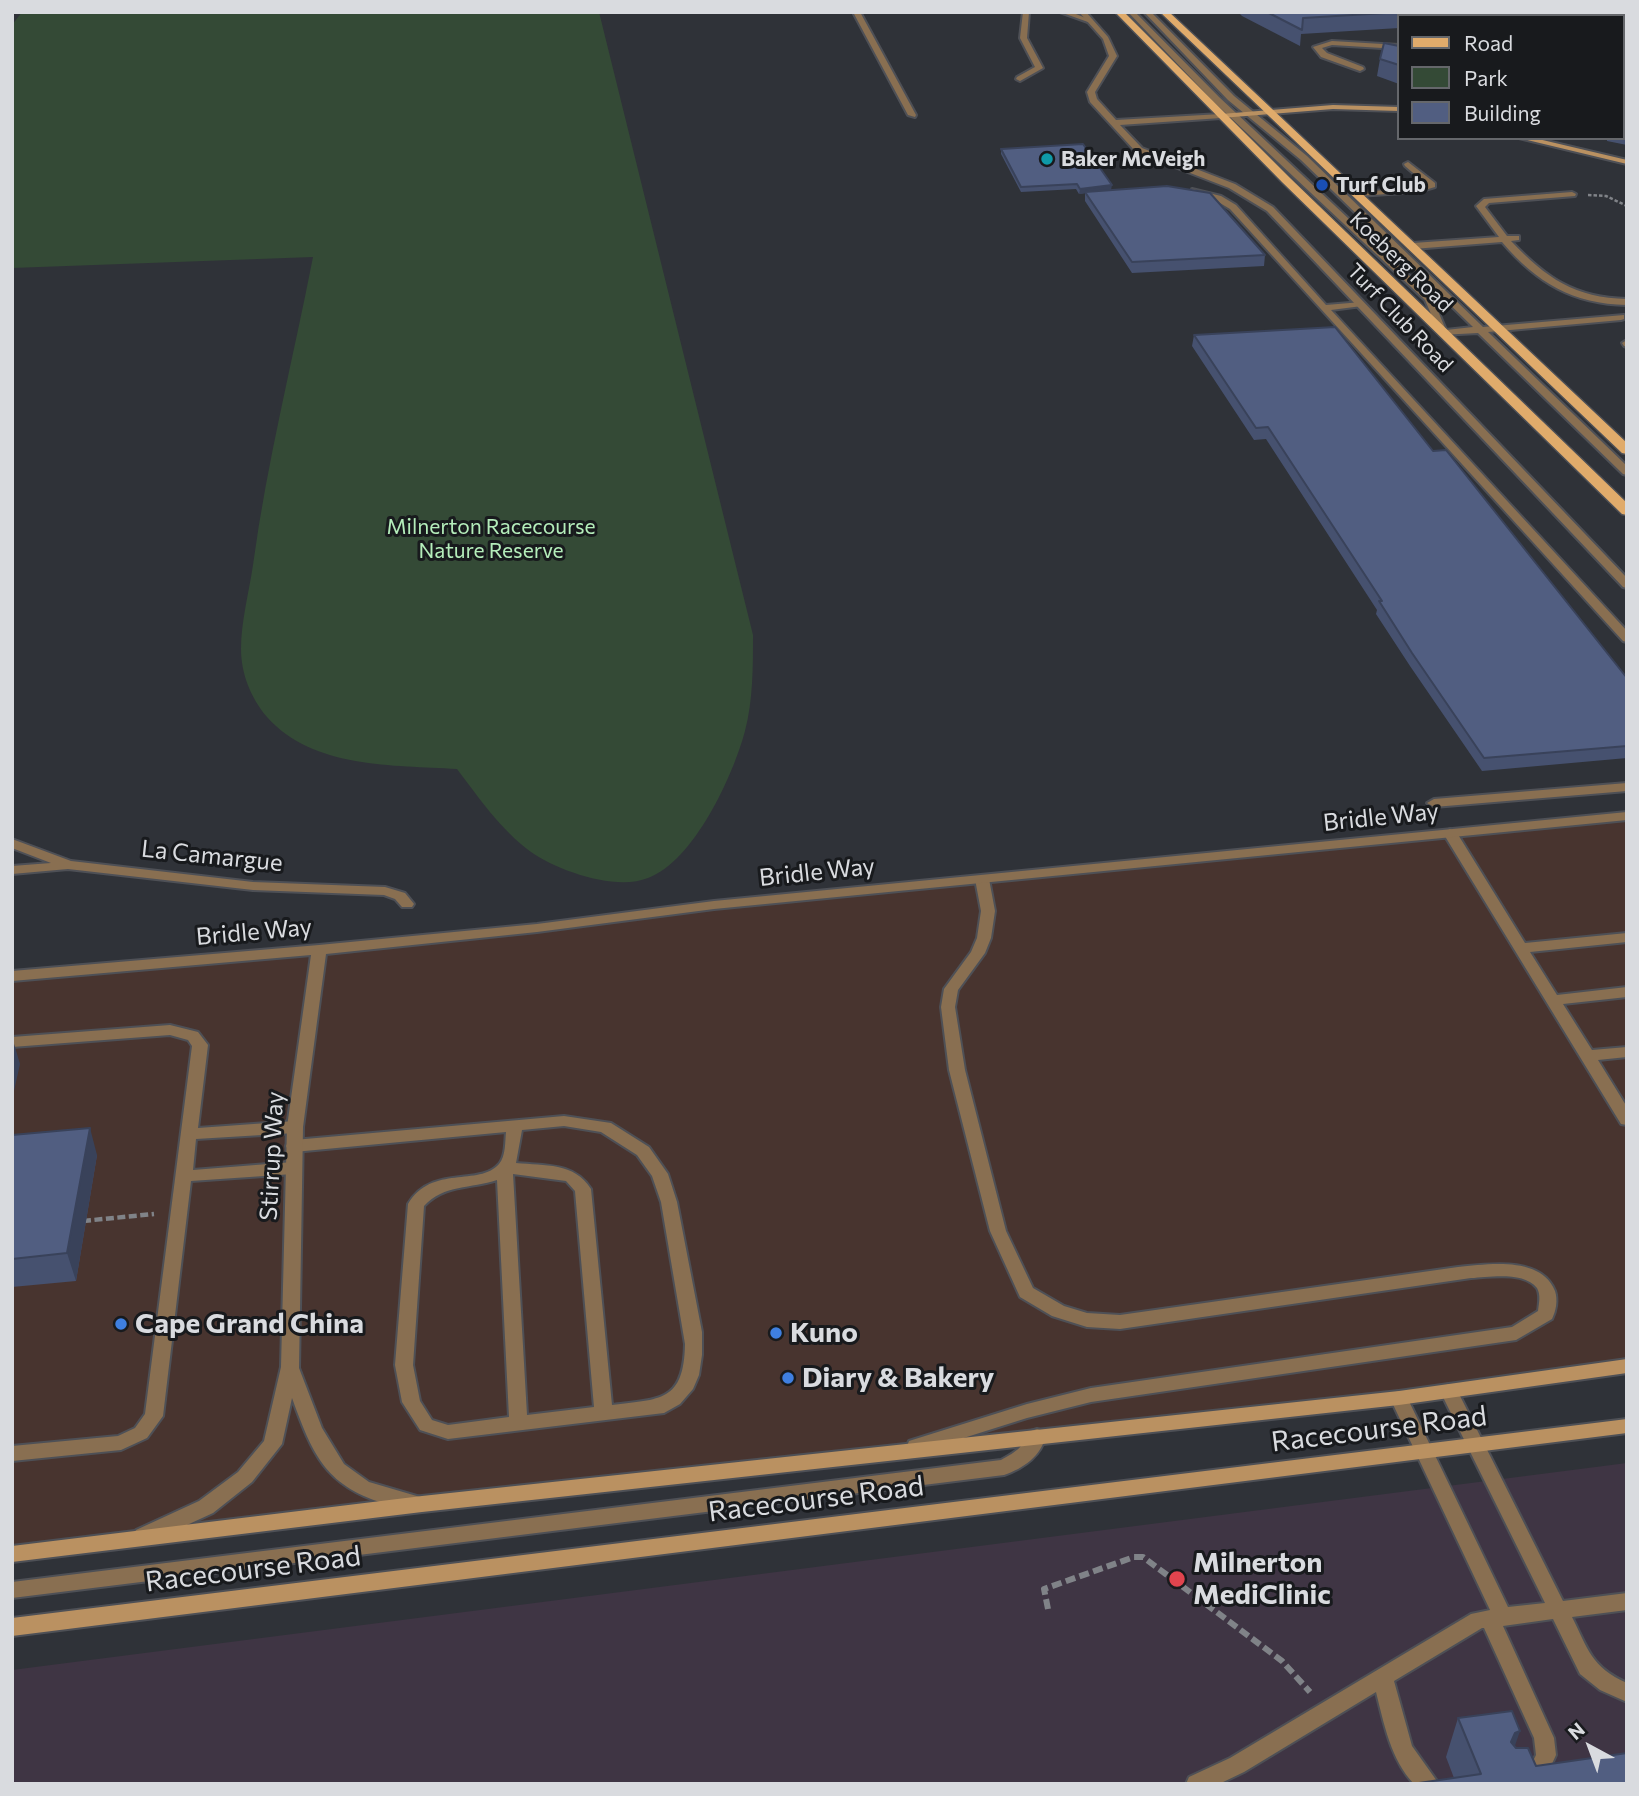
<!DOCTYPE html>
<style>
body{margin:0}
#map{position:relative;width:1639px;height:1796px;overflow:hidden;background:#2f3238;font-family:Commissioner,sans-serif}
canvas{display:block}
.frame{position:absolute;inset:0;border:14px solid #d9dbdf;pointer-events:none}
.legend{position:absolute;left:1397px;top:14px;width:228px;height:126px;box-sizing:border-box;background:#181a1d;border:2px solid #65676b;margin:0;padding:9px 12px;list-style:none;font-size:21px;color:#d9dbdf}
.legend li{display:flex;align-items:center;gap:14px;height:35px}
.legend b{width:35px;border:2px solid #65676b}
.north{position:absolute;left:1555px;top:1712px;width:70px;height:70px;-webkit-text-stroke:5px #181a1d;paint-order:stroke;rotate:319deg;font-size:19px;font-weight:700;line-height:28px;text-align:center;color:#d9dbdf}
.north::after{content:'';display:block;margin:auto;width:24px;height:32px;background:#d9dbdf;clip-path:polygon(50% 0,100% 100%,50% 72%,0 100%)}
</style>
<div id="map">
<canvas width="1639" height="1796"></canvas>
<div class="frame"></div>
<ul class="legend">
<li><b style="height:9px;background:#e0ab6b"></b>Road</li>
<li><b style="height:19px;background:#344a36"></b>Park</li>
<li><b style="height:19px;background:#515e81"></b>Building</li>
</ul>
<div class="north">N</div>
</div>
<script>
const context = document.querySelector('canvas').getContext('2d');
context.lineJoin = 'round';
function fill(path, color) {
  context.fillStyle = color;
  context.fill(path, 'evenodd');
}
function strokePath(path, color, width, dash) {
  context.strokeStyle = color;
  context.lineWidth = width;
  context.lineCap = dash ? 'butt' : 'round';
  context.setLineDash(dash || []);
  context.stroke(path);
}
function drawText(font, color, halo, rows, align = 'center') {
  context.font = font + ' Commissioner,sans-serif';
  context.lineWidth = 6;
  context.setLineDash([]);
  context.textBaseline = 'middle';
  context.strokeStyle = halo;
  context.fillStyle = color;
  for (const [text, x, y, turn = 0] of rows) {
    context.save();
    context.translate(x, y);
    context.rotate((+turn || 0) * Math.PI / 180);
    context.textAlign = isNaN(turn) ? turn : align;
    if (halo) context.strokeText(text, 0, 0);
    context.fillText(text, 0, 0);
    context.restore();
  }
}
const commercial = new Path2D(`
 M1627 816V1366L12 1554V976L319 950 714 905Z`);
const medical = new Path2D(`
 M1627 1463V1784H12V1670Z`);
const green = new Path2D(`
 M22 12H599L753 635C753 667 753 700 745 731 733 776 694 861 648 878 616 891 558 871 531 852 501 830 479 798 457 769 394 765 313 769 267 717 251 698 241 674 241 649 241 622 249 592 253 565 267 461 293 360 313 257L12 268V25Z`);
const pathFar2 = new Path2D(`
 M1588 195 1606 196 1627 206`);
const pathFar1 = new Path2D(`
 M83 1221 154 1214`);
const path = new Path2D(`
 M1048 1609 1044 1589 1134 1557H1143L1282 1661 1310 1692`);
const lane = new Path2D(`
 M853 12H860L916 115 915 117 908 115Z
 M1023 12H1029L1027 38 1043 68 1020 81 1016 79 1017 77 1035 67 1020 38Z
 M1060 12H1071L1093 21 1088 22Z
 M1128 12H1135L1219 97 1432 297 1446 330 1473 327 1301 160 1228 100 1144 12H1151L1234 96 1307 156 1483 327 1624 315V319L1621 320 1488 332 1627 466V475L1623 474 1478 333 1440 335 1425 300 1213 101Z
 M1623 26H1627V30H1623Z
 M1332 41 1399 45V49L1332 45 1322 48 1327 53 1363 67 1364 69 1360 71 1321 57 1313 47Z
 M1627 104V109L1623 110V105Z
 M1408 162 1435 183V187L1418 192 1358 196 1354 194 1358 192 1417 188 1426 184 1405 166 1404 164Z
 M1192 189 1221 196 1236 205 1326 305 1362 302V306L1331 310 1627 631V642L1623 641 1230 209 1215 200 1192 193Z
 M1572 192 1576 194 1575 196 1489 203 1485 207 1507 236H1519V240L1511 241C1546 278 1575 298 1627 299V305C1573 304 1537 283 1502 242L1413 249 1409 246 1413 243 1499 237 1476 206 1484 199Z
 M1627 340V347L1624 346 1622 343Z
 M1627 783V791L1434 807 1427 803 1434 799Z
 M1450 829 1457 833 1525 943 1627 933V942L1530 952 1557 995 1627 987V997L1563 1004 1592 1050 1627 1047V1057L1598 1060 1627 1107V1125L1621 1124 1443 833Z
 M982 875 989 879 995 911 991 938 985 953 958 990 955 1007 965 1070 1006 1231 1033 1288 1064 1306 1087 1313 1120 1315 1458 1267C1489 1264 1541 1256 1555 1291 1558 1300 1556 1311 1552 1319L1516 1340 1091 1402 1027 1418 916 1453 909 1451 907 1446 909 1441 1027 1404 1091 1388 1512 1327 1538 1311C1539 1303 1541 1295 1537 1288 1524 1271 1489 1277 1471 1278L1120 1329 1087 1327 1052 1316 1020 1297 990 1231 949 1070 941 1007 944 989 971 952 977 938 981 911 975 879Z
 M170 1025 198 1032 208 1045 198 1128 295 1121 301 1123 303 1127 301 1131 295 1133 196 1139 193 1170 293 1162 299 1164 301 1168 299 1172 293 1174 191 1181 163 1416 147 1438 121 1450 12 1461V1446L118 1436 135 1428 145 1414 192 1046 188 1040 170 1035 12 1047V1037Z
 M564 1116 611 1123 649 1147 668 1174 677 1202 702 1332V1355L699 1375 693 1389 680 1404 664 1413 448 1439 420 1430 402 1402 395 1365 408 1204C432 1164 479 1187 499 1164 506 1156 505 1141 506 1132L294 1152 288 1150 286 1146 288 1142 294 1140ZM564 1126 601 1132 637 1155 652 1176 661 1202 685 1344C684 1402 660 1399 612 1405L591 1189C574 1162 545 1166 516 1163L522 1130ZM513 1174 566 1181 575 1191 594 1407 527 1415ZM497 1180 509 1417 448 1425 432 1420 420 1401 413 1365 424 1206C444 1184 471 1189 497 1180Z
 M1449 1384 1455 1386 1563 1601 1627 1593V1610L1572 1617C1588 1649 1591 1667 1627 1683V1702L1600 1690 1580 1674 1553 1619 1503 1626 1554 1738 1556 1755 1545 1779 1532 1784 1522 1782 1518 1775 1522 1768 1531 1765 1536 1755 1534 1738 1484 1628H1482L1394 1681 1412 1746 1439 1784H1414C1391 1760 1384 1724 1376 1692L1244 1772 1219 1784H1186L1189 1777 1230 1758 1471 1614 1490 1610 1390 1398 1393 1393 1399 1391 1405 1393 1508 1607 1545 1603 1440 1391 1443 1386Z
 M1037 1429 1043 1431 1046 1436C1040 1457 1024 1468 1004 1475L12 1598V1582L1001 1460C1018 1451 1022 1447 1031 1431Z`);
const street = new Path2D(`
 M1079 12H1086L1108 37 1117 56 1095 92 1097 99 1116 120 1221 114 1225 116 1221 118 1120 125 1142 148 1235 184 1273 207 1627 578V588L1623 587 1267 211 1229 188 1136 152 1090 102 1087 92 1109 56 1103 39Z
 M1627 812V820L714 909 537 932 326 954 303 1127 299 1368 322 1428 344 1464 369 1482 420 1497 422 1503 420 1509C408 1512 394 1507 383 1503 324 1485 312 1452 292 1398L282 1444 252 1482 213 1513 150 1542 143 1544 136 1542 133 1536 136 1530 199 1501 238 1472 264 1441 281 1367 287 1127 311 955 12 981V971L319 945 537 924 714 901Z
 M12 839 71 861 253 882 385 887 405 893 414 904 412 907H402L395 899 384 895 253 890 68 869 12 874V866L51 863 12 848Z`);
const secondary = new Path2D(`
 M1333 105 1399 107V111L1333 109 1221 118 1217 116 1221 114Z
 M1519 138H1534L1627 160V164Z
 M1627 1359V1373L1399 1405 422 1512 12 1562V1546L422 1496 1399 1391Z
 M1627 1419V1433L12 1636V1618Z`);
const primary = new Path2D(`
 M1115 12H1124L1290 178 1627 503V515L1622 514 1282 182Z
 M1160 12H1169L1627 443V454L1622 453Z`);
const wall = new Path2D(`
 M1238 12H1511L1464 16H1399V28L1301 34 1300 46 1242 16Z
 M1528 12H1591L1536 16H1534Z
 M1399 46V84L1377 76 1380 59Z
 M1627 111V145L1607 141V138H1623V114Z
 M1001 149 1111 190 1265 255 1264 266 1132 273 1085 201V193L1079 194 1076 189 1021 192 1001 154Z
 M1194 335 1433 451 1627 678V758L1482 771 1410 666 1376 614 1377 610 1266 439 1254 440 1192 346Z
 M12 1135 97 1155 76 1281 12 1287Z
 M1458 1718 1515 1747 1536 1766 1454 1778 1446 1757Z`);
const shadedWall = new Path2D(`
 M1112 185 1111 190 1079 194 1080 189Z
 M12 1037 20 1064 12 1100Z
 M90 1128 97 1155 76 1281 67 1253Z
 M1520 1731 1507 1769 1511 1742 1515 1733Z`);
const building = new Path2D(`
 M1267 12H1402L1303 18 1302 30Z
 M1384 43 1399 46V65L1380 59Z
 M1627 111V126L1623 125V114Z
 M1083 144 1112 185 1080 189 1077 184 1021 187 1001 149Z
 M1167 186 1210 193 1265 255 1132 262 1085 192Z
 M1335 327 1433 451 1446 450 1627 678V746L1484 758 1412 653 1379 601H1382L1268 427 1256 428 1194 335Z
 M90 1128 67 1253 12 1259V1135Z
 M1512 1711 1520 1731 1515 1733 1511 1742 1516 1748H1528L1536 1766 1627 1753V1784H1412L1481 1774 1458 1718Z`);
const markers = [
 [1047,159,7,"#0f9aa8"],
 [1322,185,7,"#1a4fb4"],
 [121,1324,7,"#3f7fe0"],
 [776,1333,7,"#3f7fe0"],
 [788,1378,7,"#3f7fe0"],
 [1177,1579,9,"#e0444e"]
];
const farPoinames = [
 ["Baker McVeigh",1061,159],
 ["Turf Club",1336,185]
];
const farStreetnames = [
 ["Koeberg Road",1401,262,44],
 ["Turf Club Road",1400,318,46]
];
const farParknames = [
 ["Milnerton Racecourse",491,527],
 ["Nature Reserve",491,551]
];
const streetNames = [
 ["Bridle Way",1381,817,-6],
 ["La Camargue",212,856,6],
 ["Bridle Way",817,872,-6],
 ["Bridle Way",254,932,-5],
 ["Stirrup Way",272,1156,-87]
];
const nearPoinames = [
 ["Cape Grand China",135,1324],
 ["Kuno",790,1333],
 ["Diary & Bakery",802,1378],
 ["Milnerton",1193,1563],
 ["MediClinic",1193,1595]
];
const nearStreetnames = [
 ["Racecourse Road",1379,1429,-7],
 ["Racecourse Road",816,1499,-7],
 ["Racecourse Road",253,1569,-7]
];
fill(commercial, '#48342f');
fill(medical, '#3f3544');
fill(green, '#344a36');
strokePath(lane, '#4e5056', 4);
strokePath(street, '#4e5056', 4);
strokePath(secondary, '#4e5056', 4);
strokePath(primary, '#4e5056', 3);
strokePath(pathFar2, '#808388', 2.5, [3.5, 2]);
strokePath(pathFar1, '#808388', 4.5, [8, 3.5]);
strokePath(path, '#808388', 6, [10, 4.5]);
fill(lane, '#896f51');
fill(street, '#896f51');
fill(secondary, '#ba9161');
fill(primary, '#e0ab6b');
fill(wall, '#46516f');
fill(shadedWall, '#39425a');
fill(building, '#515e81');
strokePath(building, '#39425a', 2);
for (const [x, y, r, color] of markers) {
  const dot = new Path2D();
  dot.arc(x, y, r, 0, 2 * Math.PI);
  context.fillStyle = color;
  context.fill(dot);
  strokePath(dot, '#181a1d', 2.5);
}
drawText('bold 21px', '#d9dbdf', '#181a1d', farPoinames, 'left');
drawText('21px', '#d9dbdf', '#181a1d', farStreetnames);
drawText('21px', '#b4edba', '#181a1d', farParknames);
drawText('24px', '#d9dbdf', '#181a1d', streetNames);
drawText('bold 28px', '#d9dbdf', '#181a1d', nearPoinames, 'left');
drawText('28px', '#d9dbdf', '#181a1d', nearStreetnames);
</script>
